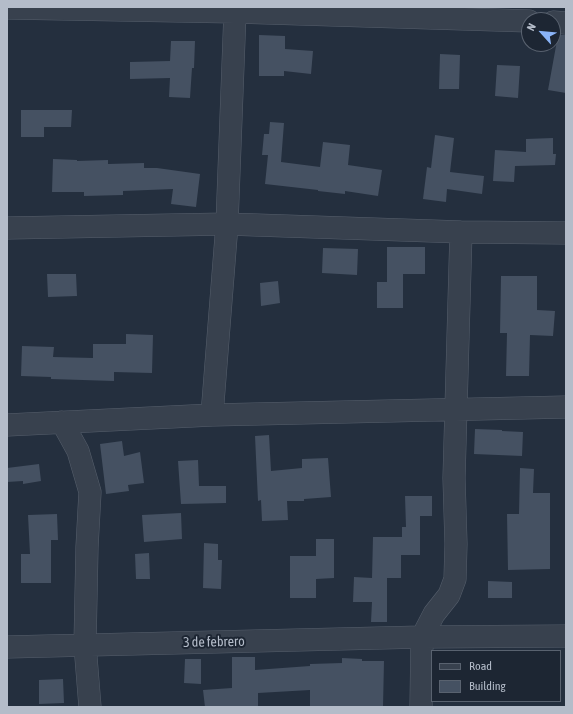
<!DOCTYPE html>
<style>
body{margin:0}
#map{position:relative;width:573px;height:714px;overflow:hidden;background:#242f3e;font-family:"Asap Condensed",sans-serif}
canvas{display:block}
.frame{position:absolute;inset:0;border:8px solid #b4bcc9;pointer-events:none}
.legend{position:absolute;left:431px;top:650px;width:130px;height:52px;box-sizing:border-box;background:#1d2633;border:1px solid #59626f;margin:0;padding:5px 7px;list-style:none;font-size:12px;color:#b4bcc9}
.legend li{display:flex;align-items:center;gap:8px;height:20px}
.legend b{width:20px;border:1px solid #59626f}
.north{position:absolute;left:521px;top:12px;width:40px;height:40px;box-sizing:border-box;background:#1d2633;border:1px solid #59626f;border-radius:50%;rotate:297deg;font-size:11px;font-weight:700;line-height:16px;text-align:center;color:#b4bcc9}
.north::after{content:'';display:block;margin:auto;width:14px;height:18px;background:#8ab4f8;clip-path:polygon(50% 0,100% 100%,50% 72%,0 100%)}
</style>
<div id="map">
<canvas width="573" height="714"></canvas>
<div class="frame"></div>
<ul class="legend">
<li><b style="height:5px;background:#38414e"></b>Road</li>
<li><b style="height:11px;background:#455162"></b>Building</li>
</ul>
<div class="north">N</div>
</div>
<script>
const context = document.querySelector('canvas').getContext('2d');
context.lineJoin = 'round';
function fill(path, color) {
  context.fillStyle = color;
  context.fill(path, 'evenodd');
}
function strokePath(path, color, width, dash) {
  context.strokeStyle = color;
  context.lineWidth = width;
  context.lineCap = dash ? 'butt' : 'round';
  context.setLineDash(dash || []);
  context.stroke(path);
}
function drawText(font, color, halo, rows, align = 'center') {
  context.font = font + ' "Asap Condensed",sans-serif';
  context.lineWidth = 4;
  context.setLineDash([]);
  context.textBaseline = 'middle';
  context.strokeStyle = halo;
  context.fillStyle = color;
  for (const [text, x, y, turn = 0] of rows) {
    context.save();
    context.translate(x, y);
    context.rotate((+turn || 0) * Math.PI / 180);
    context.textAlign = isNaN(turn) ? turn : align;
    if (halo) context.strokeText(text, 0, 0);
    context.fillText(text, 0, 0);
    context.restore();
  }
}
const building = new Path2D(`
 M259 35 285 36V49L313 51 311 74 284 71V76H259Z
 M558 35H566V93L548 90Z
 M171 41H195L194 68H192L190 98 169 97 170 78 130 79V62L170 61Z
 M440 54 460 55 459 89H439Z
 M497 65 520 66 518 98 495 96Z
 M21 110H72L71 127H44V137H21Z
 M270 122 284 123 281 162 320 167 323 142 350 145 348 165 382 170 378 196 345 191V194L318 191V190L265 184 268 155H262L264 134H269Z
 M435 135 454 138 450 172 484 176 482 194 447 189 446 202 423 199 427 167 431 168Z
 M553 138V154H556L555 165 515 166 514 182 493 181 495 150 526 152V139Z
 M53 159 77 160V161L108 160V164L144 163V168H157L200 174 196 207 171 204 173 189 123 191V195L84 196V192H52Z
 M387 247H425V274H403V308H377V282H387Z
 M323 248 358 249 357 275 322 273Z
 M47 274H76L77 296 48 297Z
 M501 276H537V310L555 311 553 336 530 335 529 376H506L507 333H500Z
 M278 281 280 303 261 306 260 283Z
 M126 334 153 335 152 373 114 372V381L51 379V377L21 376 22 346 54 347 53 357 93 358V344H126Z
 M475 429 502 430V431L523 432 522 456 474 454Z
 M269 435 271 471 302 468V459L328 458 331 497 304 499V501H287L288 520 262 521 261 500 258 501 255 436Z
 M122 441 124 456 140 452 144 483 128 485 129 491 106 494 100 444Z
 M198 460 199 486H226V503L181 504 178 461Z
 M39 464 41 481 23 484V481L7 482V468Z
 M520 468 534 469 533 493H550V569L508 570 507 514H519Z
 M405 496H432V516H420V555H401V578H387V622H371L372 602H353L354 577 372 578 373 537H402V527H406Z
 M181 513 182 539 144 542 142 515Z
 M57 514 58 540H51V583H21V554H30L28 515Z
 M316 539H334V578L316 579V598H290V556H316Z
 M204 543 218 544V560H222L221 589 203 588Z
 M149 553 150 579H136L135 554Z
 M488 581 512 582V598H488Z
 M232 657H255V670L310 666V664L342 663V658L362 659V661H384L383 707H310V690L258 693V707H205L203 690 232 688Z
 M185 659H201V684L184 683Z
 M63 679 64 703 39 704V680Z`);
const minor = new Path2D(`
 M7 8 235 12 529 21
 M553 22 566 23
 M7 228 227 224 461 232 566 233
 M212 415 227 224 235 12
 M62 422 78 451 90 492 87 547 85 645 90 707
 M7 425 212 415 566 407
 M7 647 422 637 566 636
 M421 707 422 637 434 614 449 595 455 579 456 544 454 478 461 232`);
const streetNames = [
 ["3 de febrero",214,642,-1]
];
fill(building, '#455162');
strokePath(minor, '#565f6c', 23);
strokePath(minor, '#38414e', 22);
drawText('14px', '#b4bcc9', '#1d2633', streetNames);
</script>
